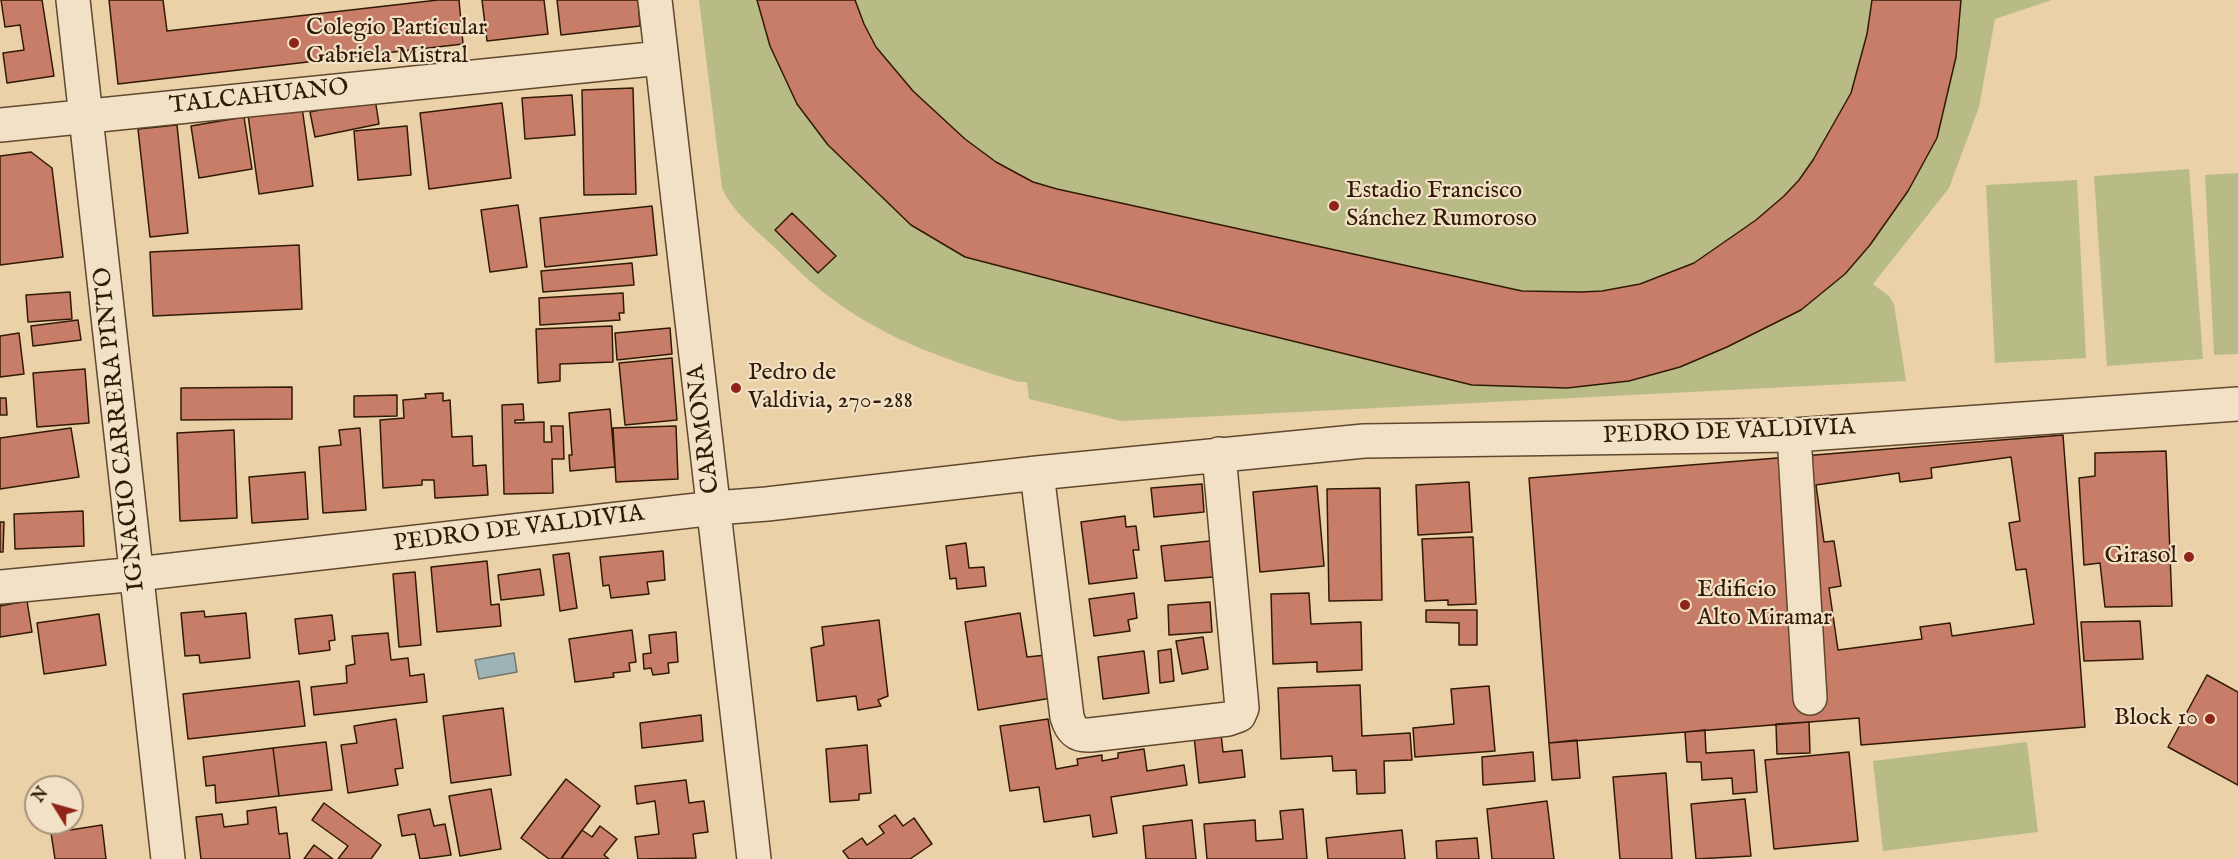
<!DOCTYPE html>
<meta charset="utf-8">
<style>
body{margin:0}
#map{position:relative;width:2238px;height:859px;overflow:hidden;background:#ebd1a7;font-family:"IM FELL English",serif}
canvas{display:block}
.north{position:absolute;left:24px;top:775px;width:60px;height:60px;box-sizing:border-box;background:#f2e1c6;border:2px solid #a59179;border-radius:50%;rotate:307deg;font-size:16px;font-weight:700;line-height:24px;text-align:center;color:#311a05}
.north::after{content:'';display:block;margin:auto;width:21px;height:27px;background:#8f2418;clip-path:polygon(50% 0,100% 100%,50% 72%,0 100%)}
</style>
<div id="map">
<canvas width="2238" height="859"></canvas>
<div class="north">N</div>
</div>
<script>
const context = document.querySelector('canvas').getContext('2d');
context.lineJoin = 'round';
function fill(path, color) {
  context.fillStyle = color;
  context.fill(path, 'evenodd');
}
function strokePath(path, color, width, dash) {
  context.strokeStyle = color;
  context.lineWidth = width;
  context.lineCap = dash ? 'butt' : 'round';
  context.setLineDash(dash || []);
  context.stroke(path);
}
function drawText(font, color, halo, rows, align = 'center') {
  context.font = font + ' "IM FELL English",serif';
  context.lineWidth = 4.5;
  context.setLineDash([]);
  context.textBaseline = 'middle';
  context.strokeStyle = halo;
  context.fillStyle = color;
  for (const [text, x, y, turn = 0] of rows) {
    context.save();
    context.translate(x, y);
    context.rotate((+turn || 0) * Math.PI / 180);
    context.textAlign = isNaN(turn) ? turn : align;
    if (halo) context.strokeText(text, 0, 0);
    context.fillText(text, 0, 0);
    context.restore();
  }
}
const green = new Path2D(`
 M699 0H2052L1995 19 1979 107 1949 188 1873 284 1889 296 1894 304 1906 381 1121 421 1029 399 1027 382H1019C955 363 889 341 835 301 812 285 793 265 773 246 754 228 733 212 722 188Z
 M2189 169 2203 359 2107 366 2094 176Z
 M2238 173V354L2214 355 2205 175Z
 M2077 180 2086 358 1995 363 1986 185Z
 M2027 742 2038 832 1883 851 1873 761Z`);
const water = new Path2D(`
 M514 653 517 672 479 679 475 660Z`);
const building = new Path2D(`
 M1 0H42L54 76 7 83 3 53 24 50 20 25 5 27Z
 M109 0H163L167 31 438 0H459L463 44 118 84Z
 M482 0H544L548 34 487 41Z
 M557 0H638L640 26 561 35Z
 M757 0H855L864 24 876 47 913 91 965 139 996 162 1033 182 1057 189 1522 291 1581 292 1602 291 1640 284 1694 263 1756 220 1784 196 1799 180 1813 160 1851 93 1867 34 1872 0H1961L1956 57 1937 138 1908 191 1870 245 1845 274 1801 310 1727 347 1680 367 1629 381 1567 388 1472 385 1219 323 965 257 911 225 828 145 797 104 770 46Z
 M633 88 636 194 584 195 582 90Z
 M572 95 575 135 525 139 522 98Z
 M375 99 379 124 315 137 310 112Z
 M502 103 511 178 429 189 420 113Z
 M302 107 313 186 259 194 248 115Z
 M244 117 252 169 199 178 191 126Z
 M177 125 188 233 150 237 138 129Z
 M407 126 411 175 358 180 354 131Z
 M31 152 52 168 63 257 0 265V156Z
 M518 205 527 267 490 272 481 210Z
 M652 206 657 255 545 267 540 218Z
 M792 213 836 256 818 273 775 230Z
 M299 245 302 309 153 316 150 252Z
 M632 263 634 285 543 292 541 271Z
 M70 292 72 319 28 322 26 295Z
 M623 293 624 313H619L620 320 540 325 539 298Z
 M78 320 81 340 33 346 31 326Z
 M612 326 613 362 560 364V381L538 383 536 329Z
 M670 328 672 354 617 360 615 333Z
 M19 333 24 374 0 377V336Z
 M672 358 677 420 625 425 619 363Z
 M85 369 89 423 37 427 33 373Z
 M292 387V419L181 420V388Z
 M443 393V401L450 400 452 437 472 436 473 466 486 465 488 495 435 498 434 480H422V485L383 488 380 420 404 418 403 400 426 398 425 394Z
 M397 395V416L354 417V396Z
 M0 398H6L7 415H0Z
 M523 404 524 420H515V423L544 422V442H552L551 426H563L564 459H552L553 493 504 494 502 405Z
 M610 409 615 467 570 471 569 455H572L569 413Z
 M676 426 678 479 616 482 613 428Z
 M71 428 79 477 0 489V438Z
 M360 428 366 510 323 513 319 447 341 445 339 430Z
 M234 430 237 518 180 521 177 433Z
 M2063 435 2085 727 1861 745 1859 718 1549 743 1529 478ZM2011 457 2020 521 2009 523 2016 570 2026 569 2034 624 1952 636 1950 623 1920 627 1922 639 1838 650 1829 588 1841 586 1834 541 1824 542 1816 485 1899 473 1900 482 1932 478 1931 468Z
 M2166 451 2172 606 2105 607 2100 563 2084 565 2079 478 2095 476V453Z
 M305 472 308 519 252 523 249 477Z
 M1469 482 1472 532 1418 535 1416 485Z
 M1202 484 1204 512 1154 517 1151 488Z
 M1317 486 1324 566 1260 572 1253 492Z
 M1380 488 1382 600 1329 601 1327 489Z
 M83 511 84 546 15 549 14 514Z
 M1125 516 1126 527 1136 526 1139 550H1133L1137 578 1089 584 1081 522Z
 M0 522H4L3 552H0Z
 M1473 537 1476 604 1448 605V600L1425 601 1422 539Z
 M1210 541 1213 577 1165 581 1161 546Z
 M966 543 969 568 984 567 986 586 957 589 956 578 950 579 946 546Z
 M663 551 665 580 647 582 649 594 611 598 609 585 603 586 600 557Z
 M569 553 577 608 560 611 553 555Z
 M487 561 491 605 499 604 501 626 437 632 431 567Z
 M540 569 544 595 501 600 498 575Z
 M415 572 421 645 399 647 393 574Z
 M1134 593 1137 618 1128 620 1130 631 1094 636 1089 599Z
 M1309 593 1311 624 1361 622 1362 670 1317 672V662L1273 664 1271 594Z
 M27 601 32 632 0 637V606Z
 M1210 602 1212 632 1169 635 1168 605Z
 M1426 610H1477V645H1459V623L1426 622Z
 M204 611 205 617 246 613 250 658 200 663 199 655 185 656 181 613Z
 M1020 613 1027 657 1046 655 1052 698 978 710 965 622Z
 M99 614 106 665 44 674 37 623Z
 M332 615 335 640 329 641 330 650 299 654 295 619Z
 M879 620 888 696 878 700 881 706 858 710 856 696 817 701 811 648 824 645 822 627Z
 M2140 621 2143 659 2084 661 2081 622Z
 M632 630 636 662 629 663 630 671 613 673 614 677 575 682 569 639Z
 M676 632 678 662 668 663 669 673 653 675 651 668 644 669 643 654 651 653 649 635Z
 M388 633 391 660 408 658 410 676 424 674 427 702 314 715 311 687 347 683 346 666 355 664 352 636Z
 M1203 637 1208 669 1182 674 1176 641Z
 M1171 649 1174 681 1160 683 1158 651Z
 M1144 651 1149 693 1103 699 1098 657Z
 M2207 675 2238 692V785L2168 747Z
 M299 681 305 726 188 739 183 694Z
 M1360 685 1362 736 1410 733 1412 760 1384 761 1385 793 1357 794 1356 770 1333 771 1332 756 1281 759 1278 688Z
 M1489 686 1495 751 1415 757 1413 728 1454 724 1451 689Z
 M503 708 511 775 451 783 443 716Z
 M701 715 703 741 642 748 640 723Z
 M396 719 403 768 395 769 398 785 348 793 341 745 357 743 354 726Z
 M1048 719 1056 769 1078 765 1077 759 1102 755V761L1118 758V753L1144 749 1147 771 1184 765 1187 785 1111 797 1117 833 1093 837 1090 815 1044 822 1039 787 1010 791 1000 726Z
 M1809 722 1810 753 1777 754 1776 724Z
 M1705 730 1706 753 1754 750 1757 792 1733 794 1732 778 1702 780 1701 762H1687L1685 732Z
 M1221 733 1223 752 1242 750 1245 777 1199 783 1194 736Z
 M1577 740 1580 778 1552 780 1549 743Z
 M326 742 332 790 279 796 273 748Z
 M867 745 871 793 859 794V800L830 802 826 749Z
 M273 748 279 796 216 803 215 785 206 786 203 757Z
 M1533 752 1535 781 1483 785 1482 757Z
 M1849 752 1858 841 1774 849 1765 760Z
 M1666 773 1672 859H1620L1613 777Z
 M566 779 600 806 561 859H549L521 838Z
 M686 780 689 803 704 801 708 832 693 834 696 858 638 859 635 837 659 834 655 801 637 804 635 786Z
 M491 789 501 849 460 856 449 796Z
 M1745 799 1751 856 1696 859 1691 804Z
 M1547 801 1554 859H1492L1487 809Z
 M324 803 381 845 371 859H338L348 846 312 820Z
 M276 807 279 834 287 833 290 859H201L196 817 222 814 224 827 248 824 247 811Z
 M430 809 434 826 445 824 451 855 420 859 415 834 402 836 398 815Z
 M1303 809 1307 859H1207L1204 824 1255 820 1256 841 1283 839 1280 811Z
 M895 815 903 826 914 818 932 844 910 859H849L843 851 862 838 867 845 884 833 879 826Z
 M1192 820 1196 859H1146L1143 826Z
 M102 825 106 859H55L51 833Z
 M600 826 617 839 604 855 609 859H564L562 857 582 830 592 837Z
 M1402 830 1405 859H1328L1326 838Z
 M1477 838 1479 859H1437L1436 841Z
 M314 845 333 859H304Z`);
const minor = new Path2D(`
 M73 0 168 859
 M655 0 754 859
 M0 125 661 58
 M1794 435 1810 698
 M1037 473 1067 717C1071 730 1076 736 1090 735L1228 719 1239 715 1242 708 1219 454
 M0 587 137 574 715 508 767 504 1037 473 1364 441 1794 435 2238 404`);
const markers = [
 [294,43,6,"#8f2418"],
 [1334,206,6,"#8f2418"],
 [736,388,6,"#8f2418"],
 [2189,557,6,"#8f2418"],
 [1685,605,6,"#8f2418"],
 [2210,719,6,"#8f2418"]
];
const poiNames = [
 ["Colegio Particular",306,29],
 ["Gabriela Mistral",306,57],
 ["Estadio Francisco",1346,192],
 ["Sánchez Rumoroso",1346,220],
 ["Pedro de",748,374],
 ["Valdivia, 270-288",748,402],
 ["Girasol",2177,557,"right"],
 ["Edificio",1697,591],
 ["Alto Miramar",1697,619],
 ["Block 10",2198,719,"right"]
];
const streetNames = [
 ["TALCAHUANO",259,98,-6],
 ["IGNACIO CARRERA PINTO",121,429,-96],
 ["CARMONA",705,429,-97],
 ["PEDRO DE VALDIVIA",1729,433,-2],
 ["PEDRO DE VALDIVIA",519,530,-7]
];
fill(green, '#b9bb86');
fill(water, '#9eb4b4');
strokePath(water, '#72766e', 1.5);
fill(building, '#c87d68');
strokePath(building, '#311a05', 1.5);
strokePath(minor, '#60482e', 36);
strokePath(minor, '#f2e1c6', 33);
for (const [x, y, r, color] of markers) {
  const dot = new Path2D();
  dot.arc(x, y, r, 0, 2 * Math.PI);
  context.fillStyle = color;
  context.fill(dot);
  strokePath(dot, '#f2e1c6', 2);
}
drawText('24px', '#311a05', '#f2e1c6', poiNames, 'left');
drawText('24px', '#311a05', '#f2e1c6', streetNames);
</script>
